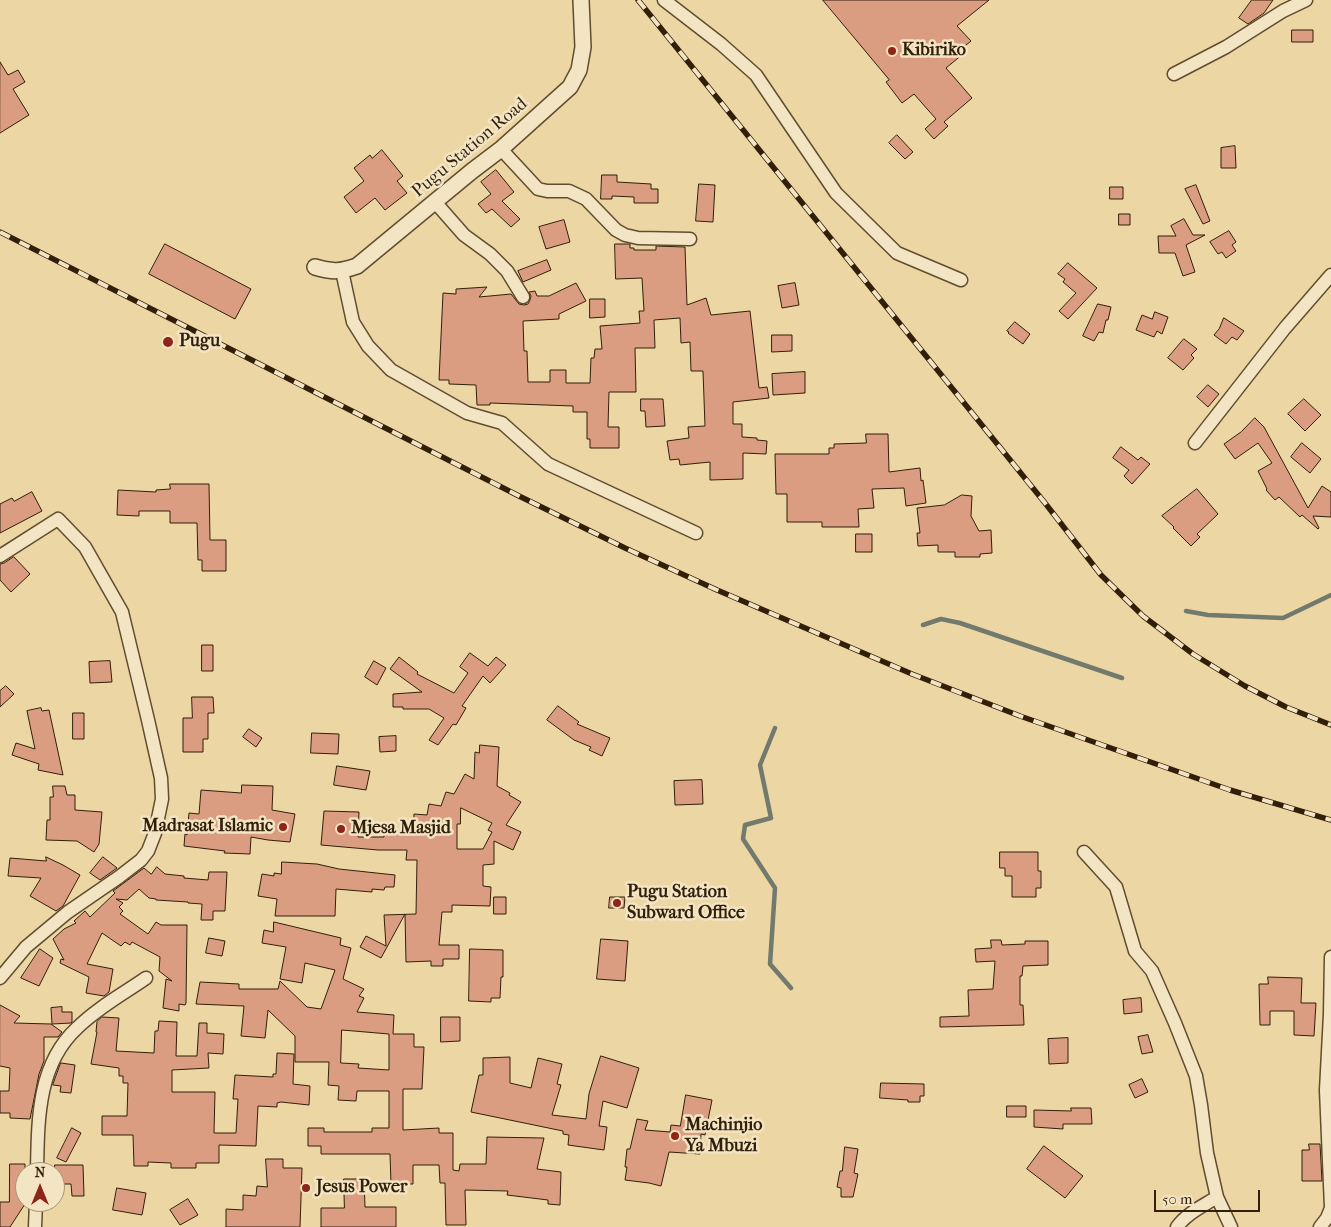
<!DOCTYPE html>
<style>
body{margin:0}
#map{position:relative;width:1331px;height:1227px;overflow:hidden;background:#ecd6a4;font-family:"IM FELL French Canon",serif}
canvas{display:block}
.north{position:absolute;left:15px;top:1162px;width:50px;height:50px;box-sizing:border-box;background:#f3e4c4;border:1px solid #a59579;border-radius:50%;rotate:0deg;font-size:14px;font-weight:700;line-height:20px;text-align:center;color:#311f09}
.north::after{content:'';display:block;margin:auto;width:18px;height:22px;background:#8f2418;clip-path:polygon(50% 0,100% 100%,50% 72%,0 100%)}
.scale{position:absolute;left:1154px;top:1190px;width:106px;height:22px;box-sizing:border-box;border:2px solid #311f09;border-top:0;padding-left:6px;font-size:15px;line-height:18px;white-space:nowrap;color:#311f09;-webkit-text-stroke:4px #f3e4c4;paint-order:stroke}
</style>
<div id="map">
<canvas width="1331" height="1227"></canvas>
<div class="north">N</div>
<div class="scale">50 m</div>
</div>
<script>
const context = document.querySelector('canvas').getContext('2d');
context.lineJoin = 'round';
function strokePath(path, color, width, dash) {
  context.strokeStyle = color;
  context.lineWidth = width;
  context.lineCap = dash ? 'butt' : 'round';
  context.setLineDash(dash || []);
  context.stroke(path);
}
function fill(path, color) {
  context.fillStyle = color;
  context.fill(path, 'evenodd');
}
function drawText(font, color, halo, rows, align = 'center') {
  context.font = font + ' "IM FELL French Canon",serif';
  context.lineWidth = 5;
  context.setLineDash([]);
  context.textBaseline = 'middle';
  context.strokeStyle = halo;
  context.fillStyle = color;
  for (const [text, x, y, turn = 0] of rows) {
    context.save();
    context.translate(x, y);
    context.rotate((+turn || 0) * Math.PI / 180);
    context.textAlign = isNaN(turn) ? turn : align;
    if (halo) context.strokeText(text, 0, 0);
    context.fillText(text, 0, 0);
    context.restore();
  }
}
const stream = new Path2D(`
 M1186 611 1208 615 1283 618 1331 595
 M923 625 941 619 960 623 1122 678
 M775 728 760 765 771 818 745 825 743 839 775 888 770 964 791 988`);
const building = new Path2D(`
 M823 0H989L957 26 971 41 960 50 963 54 946 68 972 98 944 122 948 126 934 139 925 129 936 119 914 94 902 103 886 82 889 80Z
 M1252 0H1273L1264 13 1248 24 1239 18Z
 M1292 30H1313V42H1292Z
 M0 62 8 75 18 70 25 82 13 89 29 115 0 133Z
 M897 135 913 152 905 159 889 143Z
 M1235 146 1236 168H1221V148Z
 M382 150 403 176 397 181 407 193 385 210 375 198 356 213 344 197 364 181 354 168 370 155 372 158Z
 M496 170 514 192 502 201 520 219 511 227 492 209 486 213 478 204 491 194 481 182Z
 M602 175H617V182L651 184V189H658V203H634V197L612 196V199H601Z
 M699 184 715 185 713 222 696 221Z
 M1196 185 1210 221 1203 224 1185 189Z
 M1110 187H1123V199H1110Z
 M1119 214H1130V225H1119Z
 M1184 219 1193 235H1205L1186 245 1195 272 1183 276 1175 253H1159L1158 236H1176L1171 226Z
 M564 220 570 242 546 249 539 227Z
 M1229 231 1236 242 1232 245 1236 251 1226 258 1222 252 1218 254 1210 242Z
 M165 244 251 289 235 319 149 274Z
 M615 244H630V248H634V250H656V246L685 247 687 305 706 298 711 315 750 311 759 388 767 387 769 398 733 402V424H742V437L757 438V440L767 441 766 454 743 453V479L710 480V462L680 465 679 459 670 460 667 441 689 438 688 427 705 426 703 371H691L690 342 681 343 680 318 654 320 655 348H635L636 392H609L608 427H619V448H590V439H587V412H573V406L490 403V405H477L476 385 449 384V380H439L443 293 456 294V289L487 287 479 297 511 294 519 304 524 305 528 304 530 300 531 296 529 292 535 291 537 296H549L576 283 586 301 559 314V319L523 321 524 351H527L528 382H550V370H566V383H590L591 358H594L595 349H602L600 326 640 323 639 311H644L642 278 616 279Z
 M547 260 551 270 523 282 518 271Z
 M1068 263 1097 288 1068 319 1059 311 1076 293 1063 282 1065 279 1058 274Z
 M795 283 799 305 782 308 778 286Z
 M590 299H605V317L590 318Z
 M1098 304 1111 307 1108 320H1106L1103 333 1099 332 1094 341 1083 336Z
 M1155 312 1168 317 1162 334 1157 331 1154 337 1136 330 1142 315 1152 319Z
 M1224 318 1244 331 1237 340 1232 337 1226 344 1214 335 1219 329Z
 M1015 322 1030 334 1023 344 1008 333 1009 332 1007 331Z
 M772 335H792V351L772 352Z
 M1184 339 1197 349 1191 355 1194 358 1183 370 1168 358Z
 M805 372V393L773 395 772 374Z
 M1208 385 1219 394 1208 407 1197 397Z
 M641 399H663L665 426 646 427 645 411H641Z
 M1304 399 1321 415 1305 431 1288 414Z
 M1255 418 1264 427 1308 508 1322 486 1331 492V517L1313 516 1319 528 1318 529 1302 515 1300 517 1279 497 1275 500 1266 490 1267 489 1258 471 1272 463 1258 443 1235 459 1224 444 1241 432Z
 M866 434H888L889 472 920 468 921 481 923 480 926 503 906 506 904 488 872 489 874 508 858 509 859 527H822V522H787V494H776L775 454H829V448H834V444L866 443Z
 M1302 443 1321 459 1310 473 1291 457Z
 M1121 447 1138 460 1141 457 1150 464 1132 484 1124 476 1129 470 1113 458Z
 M170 484H209L210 540H226V571H202V560H198L197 523H170V511H139V516L117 515 118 490 156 492V490L170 489Z
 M1197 489 1218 514 1197 534 1200 537 1191 546 1173 528 1174 527 1162 516Z
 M32 492 42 511 0 533V504L12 498 14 501Z
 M962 495 972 496 971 516 979 531 991 530 992 553 980 554V557H955V552H938V545L918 546 917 533H920L917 508 944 505Z
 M856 534H872V552H856Z
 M14 557 30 574 11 592 0 580V564L4 563Z
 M202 645H213V671H202Z
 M470 653 488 666 496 657 506 665 490 683 483 676 462 706 466 708 456 725 453 724 438 745 429 740 444 718 429 709H403V707H393V694L422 692 390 669 399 657 418 672 417 674 454 693 468 673 460 667Z
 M110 661 112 682 90 683 89 662Z
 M374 661 386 668 377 685 365 677Z
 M6 686 14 694 0 707V691Z
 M192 697H213L214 713H208V739H203V752H183V718H192Z
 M558 706 579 722 577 724 610 738 602 756 589 750 591 747 574 740 547 720Z
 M41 708 42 711 49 710 63 775 38 770 39 764 12 755 16 743 35 749 27 711Z
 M73 713H84V739H73Z
 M249 729 262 738 256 747 243 737Z
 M312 733 339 734 338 754 311 753Z
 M396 736V751L380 752 379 737Z
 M480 745 499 747 497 786 510 793 509 795 521 802 506 825 521 832 513 850 494 841V864L483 865V886L491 887 490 906 452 905V912H442L439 945H459V959H443V966H431V961L406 962 405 914 381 958 360 947 366 936 386 946 384 915 416 914 417 860H406L407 850H378L321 845 324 811 359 812 358 837H384V831H413L414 814 427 815 429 804 441 806 446 792 454 794 465 774 474 779 475 752 479 753ZM461 808 492 823 488 830 492 832 483 849H457V824H460Z
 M337 766 370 771 366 790 334 785Z
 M702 780 703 804 675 805 674 781Z
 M242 785 273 786 272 810 295 814 290 842 268 840 251 837 250 854 224 853 225 851 184 846 185 834 187 835 189 813 199 814 201 790 241 793Z
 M53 786H65L67 795H75V810L102 812 99 844 94 852 77 841 46 840 47 820H50V797H53Z
 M1000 852H1038V871H1041V888H1036V897H1012V876H1005V868H1000Z
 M46 857 63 865 80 875 63 906 56 911 30 896 41 878 8 876 10 858 46 861Z
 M103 857 117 868 100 880 90 873Z
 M282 862 317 864 339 869 395 875 394 887H385L384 890 372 889V892L336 889 335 916H275L277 899 258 896 262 874 274 876V873L281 874Z
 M157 867 165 874 184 876V878L208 880 209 872H227L225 911H213V920H201L202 904 188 903V902L156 900V899L149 898 139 889 127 900 116 899 123 903 119 907 123 911 120 914 148 934 156 922 161 925H187L186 1003 185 1005 179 1004V1011L163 1008 166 979 172 981 159 971 160 957 132 942 130 945 125 942 121 946 102 933 87 964 113 969 109 992 104 996 86 993 89 977 60 963 61 959 64 960 53 939 64 929 76 923 74 921 85 911 90 917 115 893 113 891 144 868 151 874Z
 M494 897H506V914H494Z
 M610 897H625L624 908H609Z
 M274 922 341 938 340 945 351 948 343 979 364 989 359 996 364 998 357 1012 394 1015 393 1034H414V1047H424L422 1089H403V1130L439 1128V1133H453V1170L459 1171 460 1164H486L487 1137 544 1138 537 1169 561 1172 560 1205 548 1204V1200L507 1195 508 1191 465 1190 466 1225H446L445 1183H440L439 1165H413V1184H391L390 1154H321V1146H308V1128H324V1132H372V1128H389V1091H357L356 1101 338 1100 339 1086 328 1085 329 1062H295V1036L268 1010 265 1038 241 1036 244 1006 196 1004 200 982 239 984V989H278L280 981 307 1007 321 1009 335 970 305 963 302 983 280 979 286 947 262 943 264 930 273 932ZM342 1030 389 1034V1070L358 1068 359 1064 341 1063Z
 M209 938 225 941 222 956 206 953Z
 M601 939 628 941 625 981 597 979Z
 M991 940H1001L1002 945 1025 944V941H1048V965L1023 966 1022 976H1020V1005H1023L1024 1025 940 1027V1017L969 1016 968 990 993 989 995 961 976 962 975 949 991 948Z
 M40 949 53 958 39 986 21 978Z
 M470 949 503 950V977H501L500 998H491V1002L469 1001Z
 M1268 977 1302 978 1301 1003H1316L1314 1036 1294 1035V1011H1270V1025H1260L1259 984H1268Z
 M1141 998 1142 1012 1124 1014 1123 1000Z
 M0 1005 20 1016 14 1023 51 1024 62 1032 58 1037H44V1061L39 1074 30 1119 10 1118V1113H0V1091H9L10 1068 0 1066Z
 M62 1007V1012H72V1022L71 1023 52 1024 51 1008Z
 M102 1017 119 1018 116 1051 154 1053 155 1031H158L159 1021 177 1022 176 1056H197L199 1023H207V1033L224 1034 223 1054 208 1053 209 1068 172 1070V1092H215L214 1133H236L238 1099H233L235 1075 273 1077V1074H276L277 1053 294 1054 293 1084 310 1086 309 1105 281 1102 277 1103V1107L258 1106 256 1146 219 1145V1163H196V1168H171V1163L148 1162V1166H134L133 1135H102V1116H127L128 1083H123V1076H119V1068L91 1064 97 1032H96L97 1022Z
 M441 1017H460V1041L441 1042Z
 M1148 1035 1153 1052 1142 1054 1138 1037Z
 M1068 1038V1063L1049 1064 1048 1039Z
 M601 1056 639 1068 627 1108 603 1101 599 1126 607 1127 604 1150 568 1145 569 1135 563 1134V1131L471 1112 479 1075H483V1058L510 1057V1083L531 1088 538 1058 562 1064 557 1084 561 1085 552 1115 586 1119 589 1094Z
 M61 1063 75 1065 71 1093 60 1092 61 1086 53 1085Z
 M1142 1079 1148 1092 1135 1098 1129 1085Z
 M881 1083 924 1084V1096H920V1102H908V1100L880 1098Z
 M686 1095 712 1100 705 1135 701 1134 700 1154 669 1152 661 1186 649 1183 625 1180 627 1167H625L627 1149H630L637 1119 648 1121 645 1130 670 1132 671 1125 680 1126Z
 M1007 1106H1026V1117H1007Z
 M1071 1108H1091L1092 1124H1063V1129L1034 1127V1110L1071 1111Z
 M72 1128 81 1133 66 1162 57 1158Z
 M1309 1144H1320L1322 1181H1302V1150H1309Z
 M1044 1146 1083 1176 1065 1198 1027 1169Z
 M845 1147 858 1149 854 1173 858 1174 853 1197H841V1188L837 1187 840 1171H842Z
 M266 1159H283V1168H302L300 1227H226V1209L243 1210V1195L256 1196 257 1186 267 1187Z
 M10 1164H25V1204L10 1227H0V1202H9Z
 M55 1165H83L84 1196H72L71 1184H55Z
 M344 1179H364L365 1207H396V1227H321V1208H344Z
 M117 1188 146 1193 142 1215 113 1210Z
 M188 1199 198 1215 180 1225 170 1210Z`);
const minor = new Path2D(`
 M664 0 721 44 756 75 836 193 897 253 961 280
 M1174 74 1226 47 1283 11 1306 0
 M501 149 538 189 547 191H569L586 199 616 230 625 235 638 238 690 239
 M435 202 464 235 490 254 507 271 523 297
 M342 271 353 322 368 346 391 370 467 413 502 423 548 464 696 533
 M1195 443 1285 328 1331 275
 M0 556 58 519 85 547 122 612 148 720 161 778 162 799 155 833 148 851 141 860 119 877 68 912 26 947 0 978
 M1084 852 1116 887 1135 951 1152 971 1175 1023 1196 1076 1201 1105 1207 1153 1217 1197 1231 1227
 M37 1172C38 1121 37 1065 77 1028 97 1008 123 994 146 978
 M35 1227 36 1202
 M1177 1227C1187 1213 1203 1206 1217 1197
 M1320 1227 1327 1218 1331 1208 1326 1090 1330 1014 1331 957`);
const tertiary = new Path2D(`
 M315 267C332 272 340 272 357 266L472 171 501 149 570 87 579 70 583 47 581 0`);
const rail = new Path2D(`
 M638 0 1045 503 1101 575 1143 616 1193 654 1245 686 1286 707 1331 725
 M0 232 519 496 625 548 717 590 912 674 1020 716 1230 790 1331 820`);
const markers = [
 [892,51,5,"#8f2418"],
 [168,342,6,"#8f2418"],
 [283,827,5,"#8f2418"],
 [341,829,5,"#8f2418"],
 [617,903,5,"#8f2418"],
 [675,1136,5,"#8f2418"],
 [306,1188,5,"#8f2418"]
];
const poiNames = [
 ["Kibiriko",902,51],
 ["Pugu",179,342],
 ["Madrasat Islamic",273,827,"right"],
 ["Mjesa Masjid",351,829],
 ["Pugu Station",627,893],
 ["Subward Office",627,914],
 ["Machinjio",685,1126],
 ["Ya Mbuzi",685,1147],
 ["Jesus Power",316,1188]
];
const streetNames = [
 ["Pugu Station Road",470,148,-40]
];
strokePath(stream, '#727a6e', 4.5);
fill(building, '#db9d81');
strokePath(building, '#311f09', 1);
strokePath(minor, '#604d30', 15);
strokePath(tertiary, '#604d30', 18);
strokePath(minor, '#f3e4c4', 12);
strokePath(tertiary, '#f3e4c4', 15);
strokePath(rail, '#311f09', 5.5);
strokePath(rail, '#f3e4c4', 4, [11]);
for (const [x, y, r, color] of markers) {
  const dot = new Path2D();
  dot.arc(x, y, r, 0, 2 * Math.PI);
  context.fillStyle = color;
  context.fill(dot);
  strokePath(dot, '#f3e4c4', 2);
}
drawText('bold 18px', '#311f09', '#f3e4c4', poiNames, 'left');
drawText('18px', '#311f09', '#f3e4c4', streetNames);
</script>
